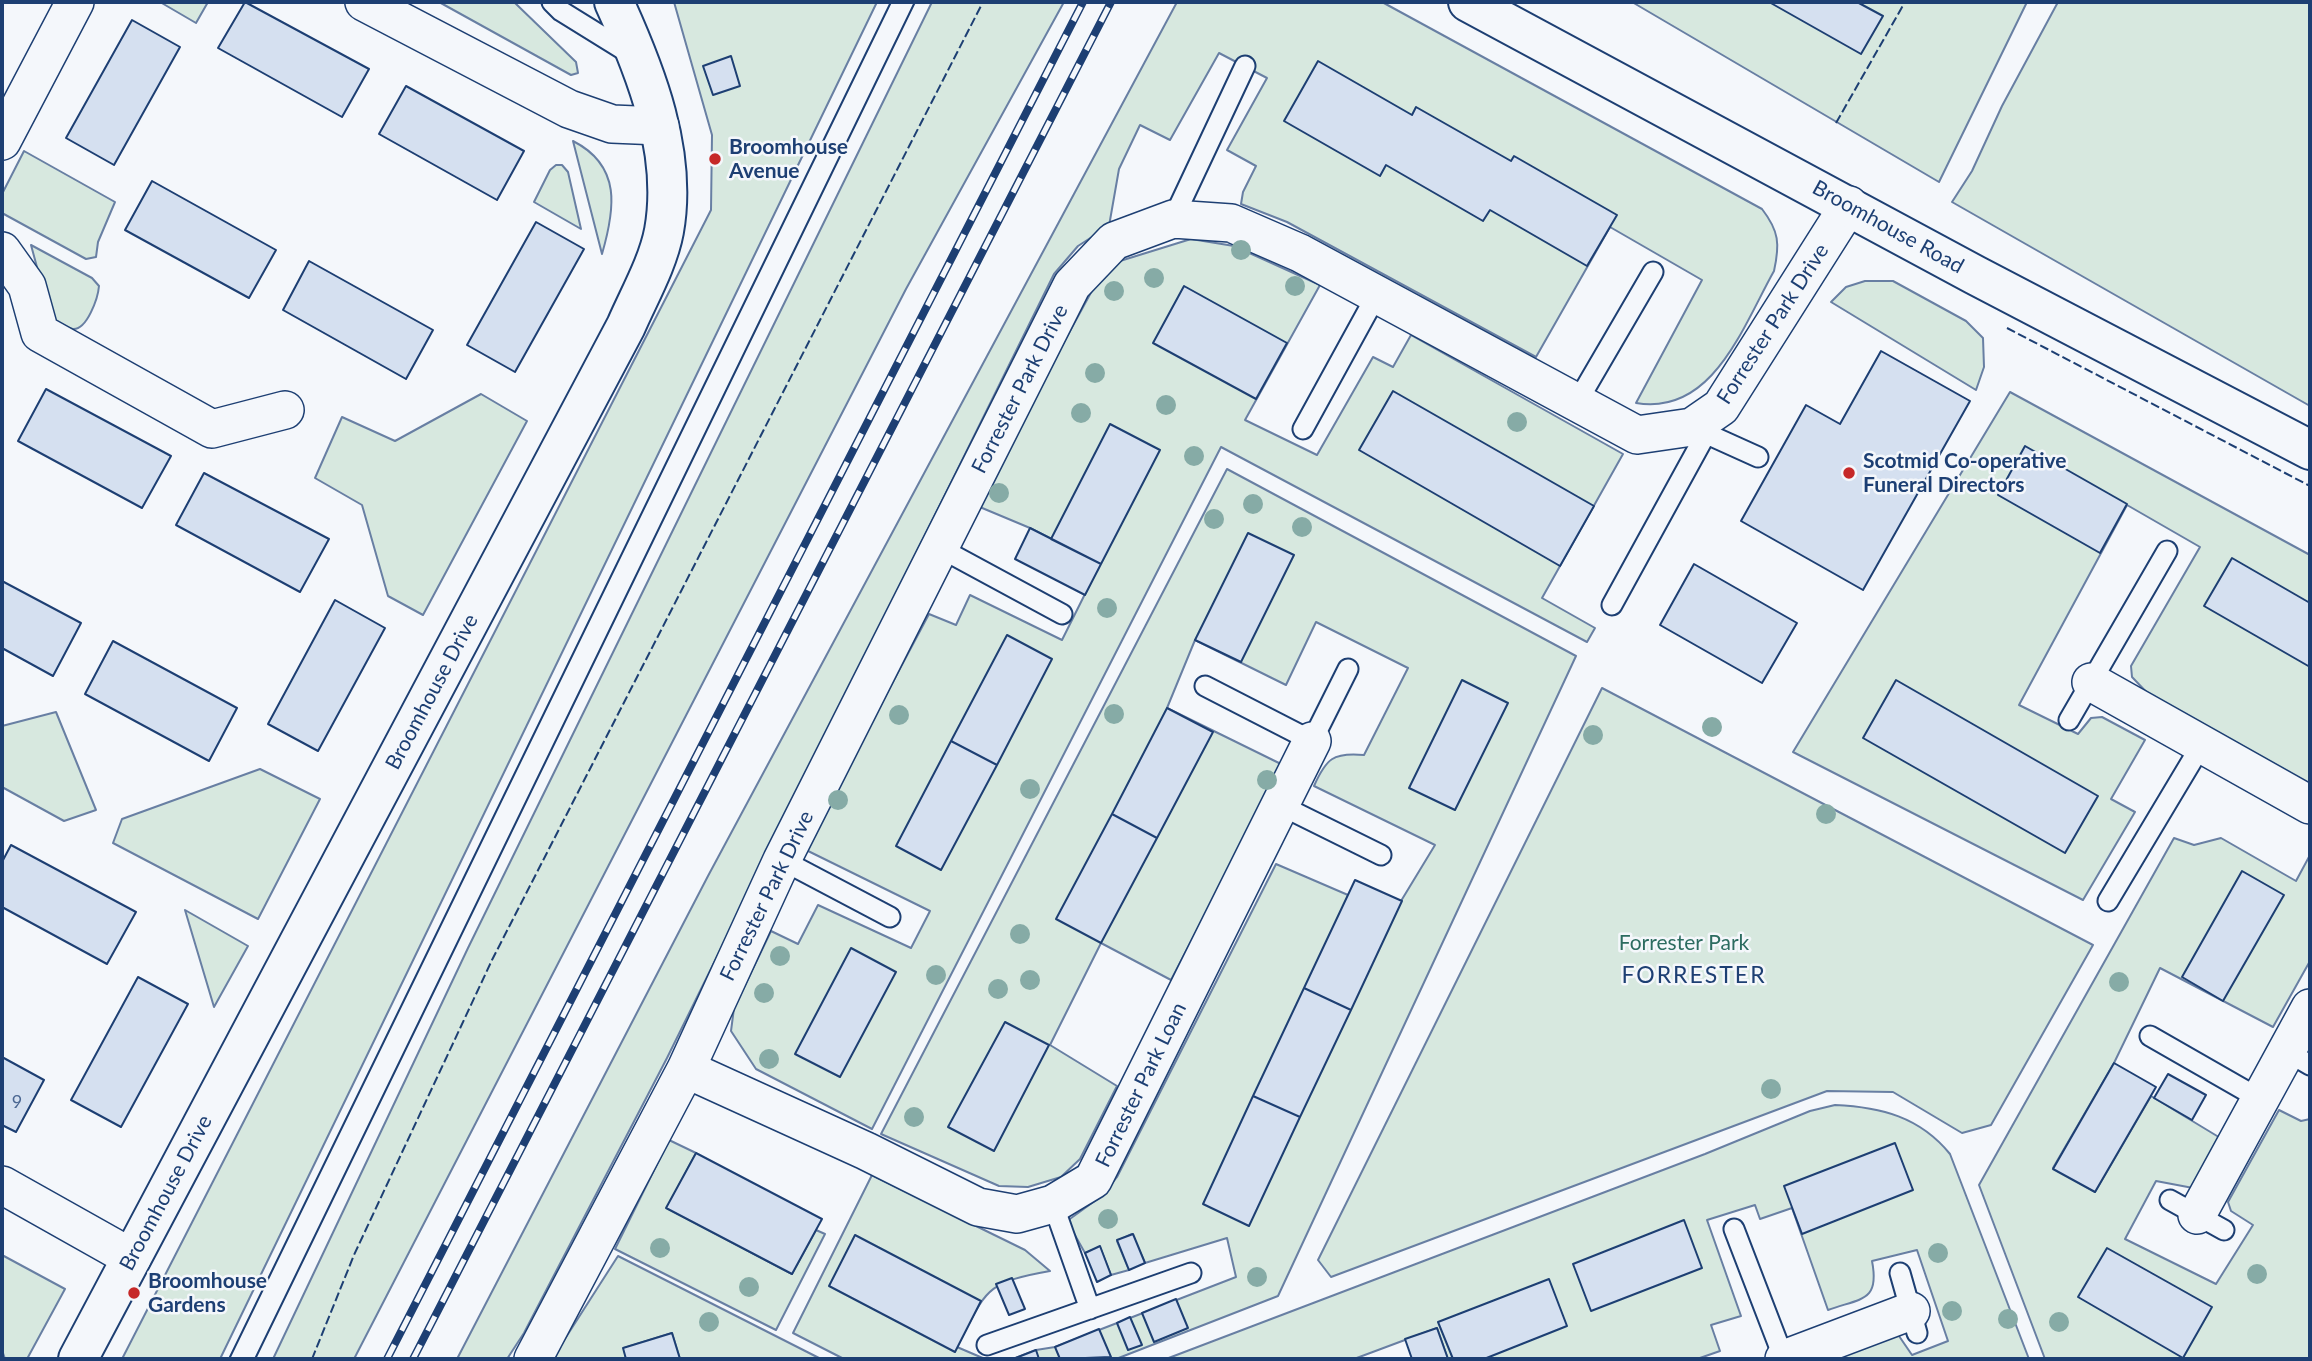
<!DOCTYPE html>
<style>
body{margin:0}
#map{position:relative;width:2312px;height:1361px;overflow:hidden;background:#f4f7fb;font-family:Lato,sans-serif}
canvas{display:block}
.frame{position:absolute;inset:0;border:4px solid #1d3f73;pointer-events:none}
</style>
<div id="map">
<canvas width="2312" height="1361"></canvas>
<div class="frame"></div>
</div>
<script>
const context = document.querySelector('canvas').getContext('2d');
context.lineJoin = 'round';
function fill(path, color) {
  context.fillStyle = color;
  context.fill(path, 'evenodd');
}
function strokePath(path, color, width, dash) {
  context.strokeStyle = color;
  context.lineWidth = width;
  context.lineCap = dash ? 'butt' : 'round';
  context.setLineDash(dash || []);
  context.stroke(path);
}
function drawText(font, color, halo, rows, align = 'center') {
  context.font = font + ' Lato,sans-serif';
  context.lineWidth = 5;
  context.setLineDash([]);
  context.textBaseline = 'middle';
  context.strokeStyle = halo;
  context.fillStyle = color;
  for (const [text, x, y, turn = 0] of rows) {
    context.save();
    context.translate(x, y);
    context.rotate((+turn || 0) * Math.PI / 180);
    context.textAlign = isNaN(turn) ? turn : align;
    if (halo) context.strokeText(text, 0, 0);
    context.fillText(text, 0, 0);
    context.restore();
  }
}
const green = new Path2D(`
 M160 2H208L196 23Z
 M439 2H514L576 62 578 73 571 75Z
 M674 2H877L220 1359H122L711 210 712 135Z
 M932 2H1064L906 289 354 1359H273L468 948Z
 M1177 2H1382L1762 209C1779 231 1780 244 1774 271 1743 326 1713 416 1636 403L1702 280 1610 227 1536 357 1287 222 1241 204 1243 192 1256 166 1227 150 1267 78 1219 53 1170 140 1140 125 1119 169 1109 226 1078 246 1054 274 667 1058 524 1333 507 1359H457L708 876Z
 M1632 2H2027L1939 182Z
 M2058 2H2310V406L1952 202 1972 171 2002 106Z
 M573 141C622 166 615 209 602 254Z
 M24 151 115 202 98 242 96 257 86 259 2 213V194Z
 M556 165H562L568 172 581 229 534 202 550 170Z
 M1191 239 1234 246 1320 285 1245 420 1317 455 1373 357 1393 367 1411 335 1623 454 1542 598 1595 628 1587 642 1221 447 872 1129 756 1069 731 1031 734 1008 771 931 798 944 818 905 911 948 930 911 804 849 929 614 956 625 970 595 1062 640 1100 564 1030 528 975 505 1094 287 1120 261Z
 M31 245 92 278 99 286C98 298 87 330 73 329 66 328 57 322 51 319Z
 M1865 281H1893L1966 321 1983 338 1984 367 1976 390 1831 302 1846 287Z
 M2010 392 2310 555V784L2154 700 2132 677 2131 666 2200 547 2127 505 2019 705 2078 734 2091 718 2102 717 2145 740 2111 799 2135 812 2083 900 1793 752Z
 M481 394 527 421 423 615 388 596 362 505 315 478 342 417 395 441Z
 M1227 469 1576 656 1278 1296 1116 1359H1013L1036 1350 1055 1347 1236 1277 1227 1238 1145 1263 1132 1234 1117 1241 1129 1270 1111 1275 1100 1247 1085 1253 1067 1221 1103 1195 1117 1177 1276 864 1348 895 1401 901 1435 845 1314 786C1326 759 1333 752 1364 755L1408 668 1316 622 1286 685 1195 640 1167 708 1283 765 1171 980 1101 943 1050 1045 1117 1086 1080 1159 1061 1177 1028 1187 999 1186 881 1134Z
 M1602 688 2093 945 1991 1125 1962 1133 1893 1092 1827 1091 1331 1277 1318 1260Z
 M56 712 96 810 64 821 2 787V726Z
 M260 769 320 799 258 919 113 843 122 819Z
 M2174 838 2194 845 2221 838 2296 881 2310 855V961L2273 1027 2160 968 2114 1063 2053 1168 2095 1192 2151 1096 2222 1139 2193 1188 2156 1181 2125 1239 2216 1284 2253 1225 2231 1211 2228 1202 2279 1110 2301 1121 2310 1119V1359H2045L1979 1185Z
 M185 910 248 946 214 1007Z
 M1835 1105C1881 1107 1920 1117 1950 1154L2029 1359H1843L1839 1349 1889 1331 1899 1336 1912 1355 1948 1341 1917 1250 1872 1261C1880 1302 1861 1298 1828 1310L1792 1208 1760 1219 1755 1205 1707 1220 1741 1316 1711 1325 1720 1351 1697 1359H1448L1437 1328 1354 1359H1166L1705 1154 1810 1111Z
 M669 1140 696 1153 667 1208 792 1274 816 1230 825 1234 776 1330 615 1249Z
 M872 1175 1025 1250 1050 1271C983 1283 987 1290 957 1347L985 1359H844L793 1333Z
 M2 1255 65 1289 27 1359H5L2 1350Z
 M618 1256 821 1359H680L672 1333 624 1348 626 1359H552Z`);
const building = new Path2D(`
 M245 2 369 69 342 117 218 48Z
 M1769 2H1857L1883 16 1861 54Z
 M132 20 180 47 114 165 66 138Z
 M731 56 740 86 713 95 703 66Z
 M1318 61 1412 115 1416 107 1511 161 1514 156 1617 215 1587 266 1490 210 1483 221 1386 165 1380 176 1284 121Z
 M406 86 524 151 497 200 379 134Z
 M152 181 276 250 249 298 125 230Z
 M536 222 584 249 515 372 467 345Z
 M309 261 433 330 406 379 283 310Z
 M1184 286 1287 343 1256 399 1153 343Z
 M1881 351 1970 401 1863 590 1741 521 1806 405 1840 424Z
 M46 389 171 456 142 508 18 441Z
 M1393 391 1594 506 1560 566 1359 450Z
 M1110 424 1160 450 1101 564 1051 539Z
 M2025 446 2127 504 2100 553 1998 495Z
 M204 473 329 539 300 592 176 525Z
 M1030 528 1101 564 1085 595 1015 559Z
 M1248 533 1294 555 1241 662 1195 640Z
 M2232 558 2310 603V667L2204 606Z
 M1694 564 1797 623 1762 683 1660 625Z
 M2 581 81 623 53 676 2 648Z
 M335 600 385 628 318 751 268 724Z
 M1007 635 1052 659 997 765 951 741Z
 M113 641 237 708 209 761 85 694Z
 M1462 680 1508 703 1455 810 1409 788Z
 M1896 680 2098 796 2065 853 1863 738Z
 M1167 708 1213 732 1157 838 1112 814Z
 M951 741 997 765 941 870 896 846Z
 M1112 814 1157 838 1101 943 1056 919Z
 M11 845 136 912 107 964 2 907V862Z
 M2242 871 2284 895 2223 1001 2182 977Z
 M1355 880 1402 901 1351 1010 1304 988Z
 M851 948 896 972 840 1077 795 1054Z
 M138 977 188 1004 121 1127 71 1100Z
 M1304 988 1351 1010 1300 1117 1253 1096Z
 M1005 1022 1049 1045 994 1151 948 1127Z
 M2 1057 44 1080 16 1132 2 1125Z
 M2114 1063 2156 1087 2095 1192 2053 1169Z
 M2168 1074 2206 1095 2192 1120 2154 1098Z
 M1253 1096 1300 1117 1249 1226 1203 1204Z
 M1895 1143 1913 1190 1802 1234 1784 1186Z
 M696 1153 822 1219 792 1274 666 1208Z
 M1684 1220 1702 1268 1591 1311 1573 1264Z
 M1133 1234 1145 1263 1129 1270 1117 1240Z
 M855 1235 981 1301 955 1352 829 1286Z
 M1100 1246 1111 1275 1097 1282 1085 1253Z
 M2107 1248 2212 1307 2183 1358 2078 1297Z
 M1012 1278 1025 1309 1009 1315 996 1284Z
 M1549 1279 1567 1326 1484 1359H1453L1438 1322Z
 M1176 1299 1188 1328 1154 1342 1142 1313Z
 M1130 1317 1142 1345 1128 1350 1117 1323Z
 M1437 1328 1448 1359H1412L1405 1339Z
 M1099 1329 1111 1357 1060 1359 1055 1347Z
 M672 1333 680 1359H626L623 1348Z
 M1036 1350 1039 1359H1013Z`);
const lane = new Path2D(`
 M552 2 561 11 632 55
 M1173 219 1245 66
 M1576 404 1653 272
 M1303 429 1376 296
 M1696 429 1758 457
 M940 548 1062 614
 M1612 605 1713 421
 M1205 686 1312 741 1348 669
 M2069 720 2167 551
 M1280 805 1381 855
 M782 860 890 917
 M2108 901 2202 744
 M2150 1036 2260 1099
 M2286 1051 2310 1065
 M2170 1200 2224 1230
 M1053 1204 1090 1309
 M1734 1229 1784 1359
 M1900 1273 1917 1333
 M987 1345 1191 1273`);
const street = new Path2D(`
 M364 2 569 109 612 124 660 126
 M2 141 75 2
 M2 251 27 286 40 333 212 429 285 410
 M2091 682 2310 805
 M686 1069 866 1151 978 1207 1017 1214 1053 1204 1093 1180 1312 741
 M2 1185 132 1258
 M2197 1215 2310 1008
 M533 1359 686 1069 782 860 1072 285 1114 241 1173 219 1231 223 1300 253 1637 435 1692 427 1721 407 1849 205
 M1784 1359 1911 1311`);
const secondary = new Path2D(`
 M1468 2 1975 275 2310 450
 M78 1359 626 326C639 296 658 263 664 231 678 153 646 72 614 2`);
const tram = new Path2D(`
 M229 1359 891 2
 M255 1359 915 2`);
const rail = new Path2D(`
 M387 1359 1083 2
 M413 1359 1111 2`);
const fence = new Path2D(`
 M1836 123 1905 2
 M2007 328 2310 486
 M312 1359 354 1255 492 960 983 2`);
const trees = [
 [1241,250],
 [1154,278],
 [1295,286],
 [1114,291],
 [1095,373],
 [1166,405],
 [1081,413],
 [1517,422],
 [1194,456],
 [999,493],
 [1253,504],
 [1214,519],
 [1302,527],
 [1107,608],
 [1114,714],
 [899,715],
 [1712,727],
 [1593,735],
 [1267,780],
 [1030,789],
 [838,800],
 [1826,814],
 [1020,934],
 [780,956],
 [936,975],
 [1030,980],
 [2119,982],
 [998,989],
 [764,993],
 [769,1059],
 [1771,1089],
 [914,1117],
 [1108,1219],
 [660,1248],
 [1938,1253],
 [2257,1274],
 [1257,1277],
 [749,1287],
 [1952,1311],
 [2008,1319],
 [709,1322],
 [2059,1322]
];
const markers = [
 [715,159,7,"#c62828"],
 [1849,473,7,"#c62828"],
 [134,1293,7,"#c62828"]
];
const numberNames = [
 ["9",17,1102]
];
const poiNames = [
 ["Broomhouse",729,147],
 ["Avenue",729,171],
 ["Scotmid Co-operative",1863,461],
 ["Funeral Directors",1863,485],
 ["Broomhouse",148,1281],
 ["Gardens",148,1305]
];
const streetNames = [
 ["Broomhouse Road",1888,227,29],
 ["Forrester Park Drive",1773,324,-57],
 ["Forrester Park Drive",1020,389,-63],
 ["Broomhouse Drive",432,692,-62],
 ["Forrester Park Drive",767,896,-64],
 ["Forrester Park Loan",1141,1085,-64],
 ["Broomhouse Drive",166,1193,-62]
];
const parkNames = [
 ["Forrester Park",1684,943]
];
const neighbourhoodNames = [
 ["FORRESTER",1694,976]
];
fill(green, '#d7e8df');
strokePath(green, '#687fa3', 2);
fill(building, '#d5e0f0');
strokePath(building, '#1d3f73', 2);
strokePath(lane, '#1d3f73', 23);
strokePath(street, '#1d3f73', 40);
strokePath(secondary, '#1d3f73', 42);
strokePath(lane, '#f4f7fb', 19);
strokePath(street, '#f4f7fb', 37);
strokePath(secondary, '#f4f7fb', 38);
strokePath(tram, '#1d3f73', 2);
strokePath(rail, '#1d3f73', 8);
strokePath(rail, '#f4f7fb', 5, [16]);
strokePath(fence, '#1d3f73', 2, [9, 3.5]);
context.fillStyle = '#86aba6';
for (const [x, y] of trees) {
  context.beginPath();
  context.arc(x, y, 10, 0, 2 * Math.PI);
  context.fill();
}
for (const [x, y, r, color] of markers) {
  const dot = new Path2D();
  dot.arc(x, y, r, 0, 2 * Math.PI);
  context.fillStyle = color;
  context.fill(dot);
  strokePath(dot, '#f4f7fb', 2.5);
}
drawText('18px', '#4b6792', null, numberNames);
drawText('bold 21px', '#1d3f73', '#f4f7fb', poiNames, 'left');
drawText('21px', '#1d3f73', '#f4f7fb', streetNames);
drawText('21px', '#2c6c60', '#f4f7fb', parkNames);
context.letterSpacing = '2px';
drawText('23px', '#1d3f73', '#f4f7fb', neighbourhoodNames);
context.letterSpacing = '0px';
</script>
